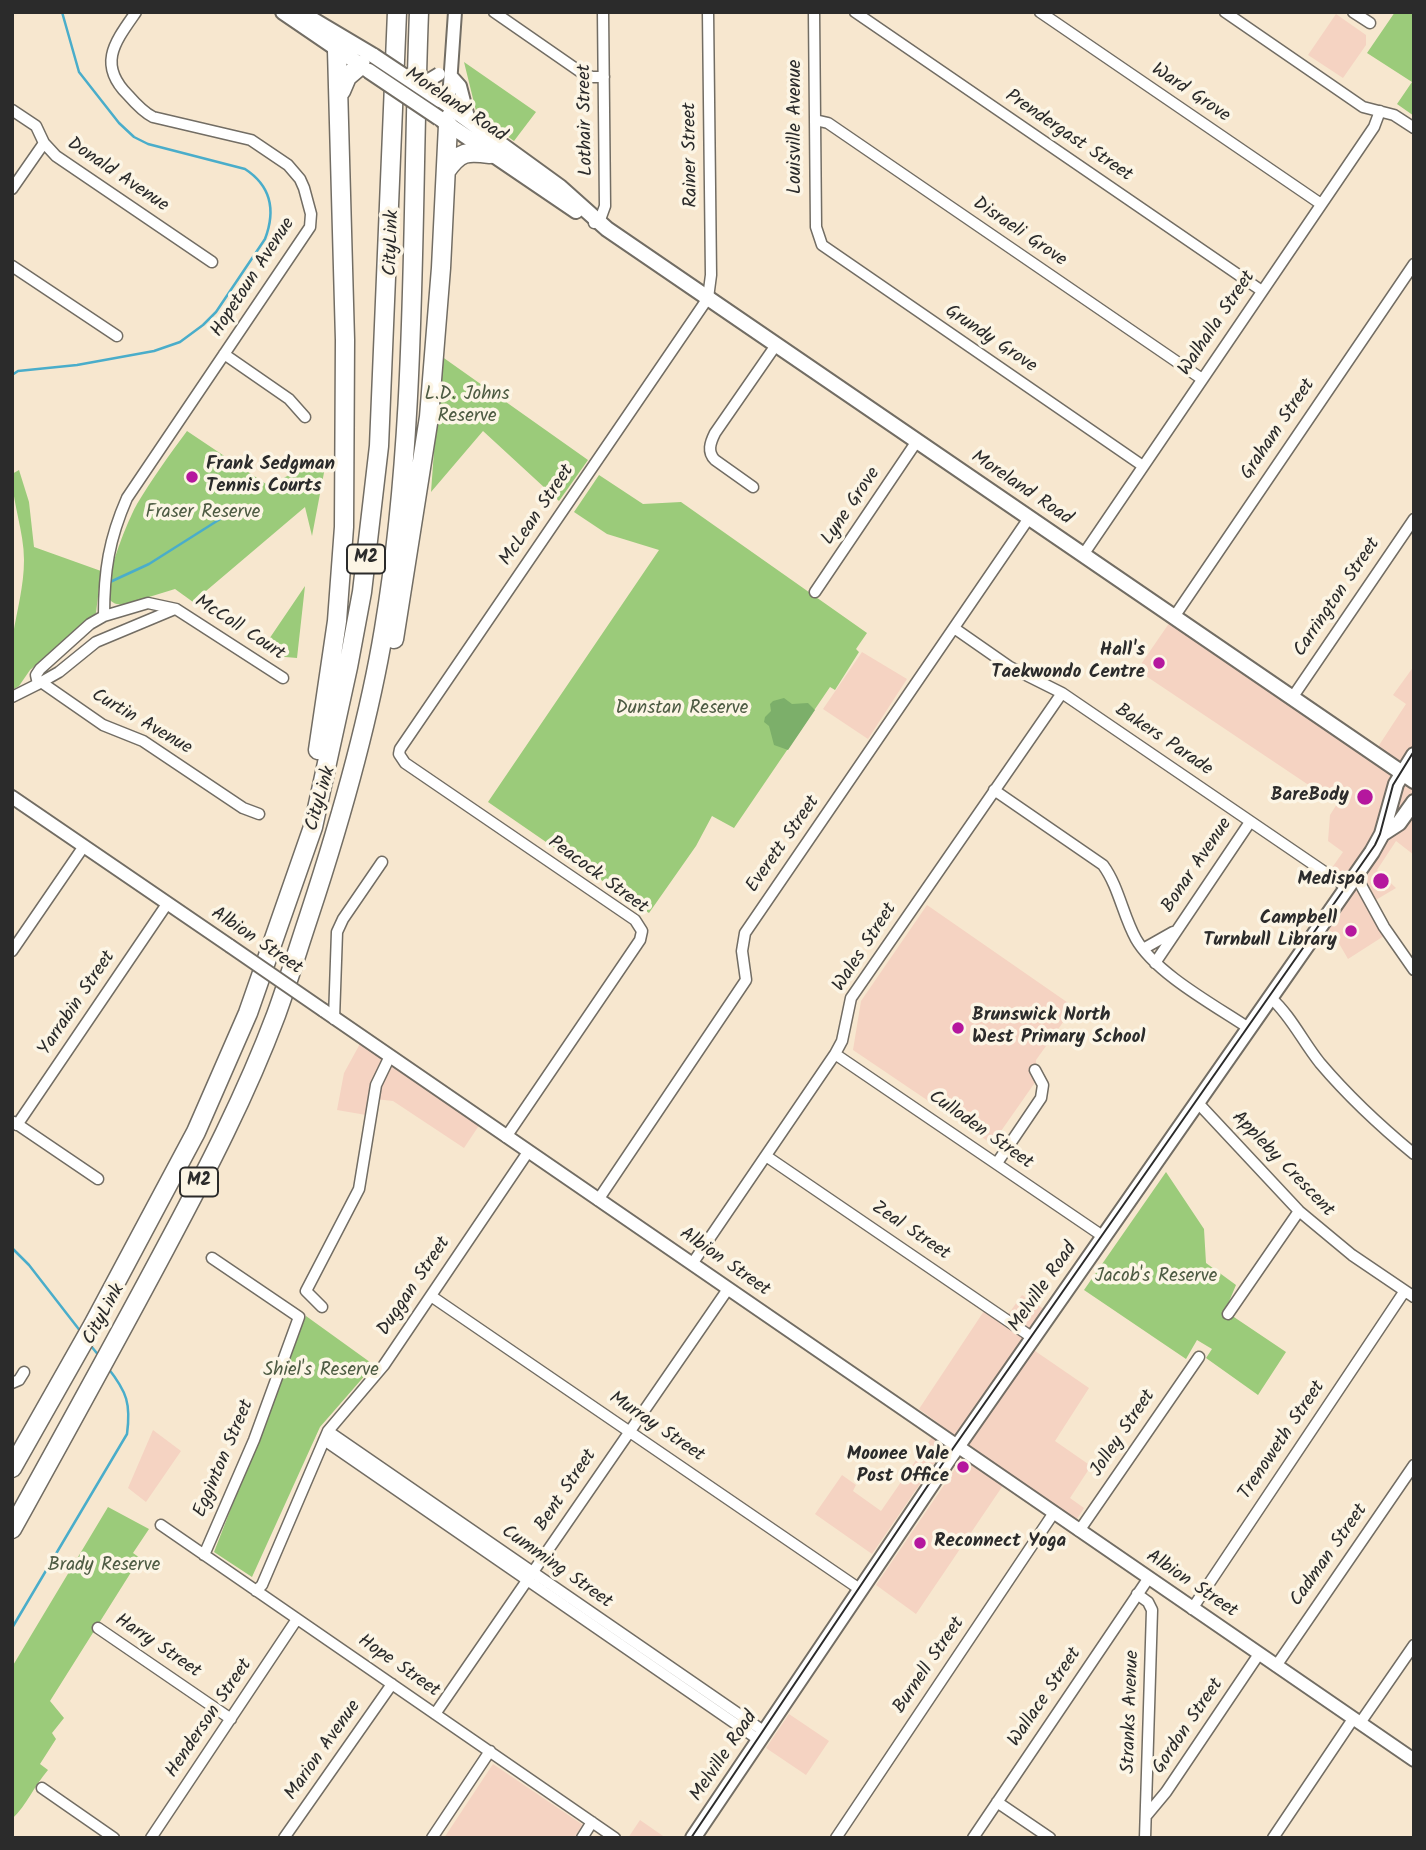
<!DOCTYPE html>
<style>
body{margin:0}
#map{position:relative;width:1426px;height:1850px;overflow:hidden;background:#f7e7cf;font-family:Kalam,sans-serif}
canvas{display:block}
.frame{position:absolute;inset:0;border:14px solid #2b2b2b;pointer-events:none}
</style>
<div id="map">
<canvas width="1426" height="1850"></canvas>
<div class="frame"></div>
</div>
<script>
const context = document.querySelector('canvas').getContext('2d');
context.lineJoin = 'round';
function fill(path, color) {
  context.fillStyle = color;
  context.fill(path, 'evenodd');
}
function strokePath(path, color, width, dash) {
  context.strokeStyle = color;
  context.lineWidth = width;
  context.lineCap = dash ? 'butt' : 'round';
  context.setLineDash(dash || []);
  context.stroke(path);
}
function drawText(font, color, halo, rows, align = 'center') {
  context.font = font + ' Kalam,sans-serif';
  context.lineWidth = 7;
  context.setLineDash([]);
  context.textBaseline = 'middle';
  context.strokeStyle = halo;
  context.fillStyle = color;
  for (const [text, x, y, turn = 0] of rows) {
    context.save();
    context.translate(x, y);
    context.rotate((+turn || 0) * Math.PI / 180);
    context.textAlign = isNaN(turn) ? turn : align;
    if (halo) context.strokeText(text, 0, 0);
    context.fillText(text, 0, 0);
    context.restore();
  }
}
const built = new Path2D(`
 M1336 14 1366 35V45L1343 78 1308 55Z
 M1172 619 1372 756 1406 704 1393 695 1414 666V855L1396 841 1377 870 1396 888 1369 904 1387 934 1348 959 1333 933 1318 922 1345 882 1329 872 1343 852 1328 841 1330 815 1337 804 1137 670Z
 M862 652 907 679 868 739 823 709Z
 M927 905 1074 1007 1036 1060V1081L992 1144 853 1050 861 1001Z
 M361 1042 480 1124 464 1148 393 1101 375 1099 372 1116 337 1110 344 1073Z
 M1022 1295 1044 1309 1022 1342 1089 1388 1055 1441 1091 1466 1070 1498 1084 1508 1075 1522 1008 1478 916 1614 876 1585 970 1447 919 1409 984 1311 1002 1323Z
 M153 1430 181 1451 146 1502 128 1488Z
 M932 1437 946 1446 872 1554 815 1514 842 1475 856 1485 853 1491 881 1511Z
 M789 1714 829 1741 806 1775 766 1748Z
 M493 1764 583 1825 574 1838H444Z
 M640 1820 666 1838H628Z`);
const green = new Path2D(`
 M1395 12H1414V116L1397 104 1412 82 1367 53Z
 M464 62 536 112 514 141 477 115Z
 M441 356 588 460 559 501 483 431 431 492Z
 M187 431 269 486 300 469 326 462 312 536 305 507 193 602 175 589 123 605C117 604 112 604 109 598 103 581 128 520 137 504 152 479 170 454 187 431Z
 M19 470 29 502 34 547 101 571 96 613 30 670 19 686 12 690C12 672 10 653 13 635 17 610 24 586 24 560 24 531 12 503 12 474Z
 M599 475 643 504 681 502 867 633 856 649 859 652 835 690 830 687 734 828 712 816 696 846 649 913 488 802 659 550 607 534 574 512Z
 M305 586 297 658 274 656 263 648Z
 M1166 1172 1204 1229 1206 1263 1236 1285 1225 1311 1286 1352 1258 1395 1206 1358 1212 1349 1197 1340 1186 1359 1084 1290Z
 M306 1316 374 1365 320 1427 252 1577 214 1552Z
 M108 1507 149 1529 133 1553 140 1558 50 1701 64 1718 52 1733 56 1739 40 1764 48 1770C34 1786 27 1805 12 1819V1667Z`);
const forest = new Path2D(`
 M784 698 792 704 808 703 815 710 788 750 774 745 769 726 764 722 765 717 771 711 770 704 773 701Z`);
const stream = new Path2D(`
 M12 375 18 371 77 365 154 351 180 342 203 325 216 312 265 239C276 210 271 186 245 169L148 144 134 137 119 123 79 72 62 12
 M110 582 149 564 228 514
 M12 1248 29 1265 81 1332
 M91 1346 100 1357
 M12 1628 127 1434C131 1404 127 1392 108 1368`);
const minor = new Path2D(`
 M494 12 582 73 592 77H604
 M814 12 816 227 822 245 1143 466
 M855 12 1262 291
 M1040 12 1321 204
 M1225 12 1363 107 1394 115 1414 128
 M1353 12 1370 23
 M12 110 36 126 44 143 56 156 212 262
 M815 120 828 123 1202 379
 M12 189 44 143
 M594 223 601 217 605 206 603 12
 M12 266 117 336
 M224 354 289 399 305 417
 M753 487 715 460C707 452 710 443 715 433L776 345
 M1083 555 1374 127 1380 111
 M815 592 917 441
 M104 616 148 603 176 609 283 678
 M1174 617 1414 264
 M954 628 1010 667 1062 693 1348 888
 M41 682 103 725 143 741 243 808 259 814
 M38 684 59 672 96 642 175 609
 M12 697 38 684 36 675 40 669 90 624 104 616C104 571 109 539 127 498L310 227 311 214 304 188 300 179 288 165 251 140 153 117C143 112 135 103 128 95 97 64 115 42 136 12
 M1292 698 1414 519
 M994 790 1103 865C1119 887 1123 916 1136 939 1156 974 1216 1006 1250 1029
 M1356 876 1384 927 1414 970
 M1143 949 1173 932
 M12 951 84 846
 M1155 963 1250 822
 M1271 998C1291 1016 1303 1042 1320 1063 1348 1096 1380 1126 1414 1154
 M334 1019 337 932 343 919 382 862
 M835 1054 1104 1237
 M1198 1103 1299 1211 1352 1255 1414 1297
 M14 1122 98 1179
 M17 1125 167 904
 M506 1137 640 940 642 931 635 920 405 763 399 754 400 749 708 298 711 275 708 12
 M766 1156 1033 1338
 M997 1163 1041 1098 1043 1085 1035 1070
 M598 1200 746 980 742 951 745 933 1029 518
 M692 1264 835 1054 842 1041 851 998 1062 693
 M431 1296 861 1590
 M322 1307 306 1291 359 1189 376 1085 390 1056
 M1228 1314 1299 1211
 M12 1383 19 1380 24 1372
 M328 1431 765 1732
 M324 1440 759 1740
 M161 1525 615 1838
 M1079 1531 1199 1357
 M204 1555 254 1440 299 1317 212 1258
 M256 1591 262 1585 328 1431 384 1365 528 1152
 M1137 1594 1148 1602 1152 1610 1145 1838
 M1192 1609 1404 1292
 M98 1628 231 1719
 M1276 1666 1414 1465
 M435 1714 728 1289
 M1360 1723 1414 1645
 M42 1788 114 1838
 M997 1802 1050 1838
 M1146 1816 1166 1792 1259 1654
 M151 1838 297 1619
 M284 1838 392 1684
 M432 1838 490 1751
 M582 1838 592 1822
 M836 1838 1053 1514
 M973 1838 1148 1579
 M1273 1838 1353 1719`);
const tertiary = new Path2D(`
 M451 76 460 86 469 121
 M448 114 455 12
 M12 797 230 946
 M323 1010 1414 1760`);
const secondary = new Path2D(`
 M283 12 368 70
 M300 12 374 56
 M440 100 560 187 607 229 1414 781
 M442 120 576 211
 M1382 834 1399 823 1414 802
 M693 1838 952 1454 1372 852 1382 834 1396 784 1414 755`);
const motorway = new Path2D(`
 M341 91 347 77 361 65
 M446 171C460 151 467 151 490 154
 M394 639 429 417 441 268 448 125
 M318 750 337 621 344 527 345 340 337 50
 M12 1468 93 1325 196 1132 248 1013 313 827 348 667 362 592 379 446 397 12
 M12 1529C64 1435 116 1341 166 1247 206 1172 246 1095 276 1015 288 982 298 949 309 916 340 822 368 726 384 629 418 425 411 217 419 12`);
const tram = new Path2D(`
 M691 1838 947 1457 1375 845 1380 834 1393 785 1414 751`);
const tertiaryBridge = new Path2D(`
 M412 81 429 80 439 74
 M230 946 323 1010`);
const secondaryBridge = new Path2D(`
 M374 56 440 100
 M369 71 439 118`);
const markers = [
 [192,477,7,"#b5179e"],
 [1159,663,7,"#b5179e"],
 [1365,797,9,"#b5179e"],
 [1381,881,9,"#b5179e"],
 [1351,931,7,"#b5179e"],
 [958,1028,7,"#b5179e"],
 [963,1467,7,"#b5179e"],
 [920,1543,7,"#b5179e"]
];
const shields = [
 [366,559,38],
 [199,1182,38]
];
const shieldNames = [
 ["M2",366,559],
 ["M2",199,1182]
];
const streetNames = [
 ["Ward Grove",1190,94,34],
 ["Moreland Road",455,106,34],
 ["Lothair Street",587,120,-91],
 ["Louisville Avenue",797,127,-90],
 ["Prendergast Street",1068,137,34],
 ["Rainer Street",692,155,-91],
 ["Donald Avenue",117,176,34],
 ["Disraeli Grove",1019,233,34],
 ["CityLink",393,243,-88],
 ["Hopetoun Avenue",254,278,-57],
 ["Walhalla Street",1218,324,-56],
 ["Grundy Grove",990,340,34],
 ["Graham Street",1279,430,-56],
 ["Moreland Road",1021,489,34],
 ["Lyne Grove",852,507,-56],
 ["McLean Street",538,516,-56],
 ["Carrington Street",1338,598,-56],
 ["McColl Court",239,629,33],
 ["Curtin Avenue",141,723,30],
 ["Bakers Parade",1163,741,34],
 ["CityLink",322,799,-74],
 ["Everett Street",784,845,-55],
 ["Bonar Avenue",1198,866,-56],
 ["Peacock Street",597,876,36],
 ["Albion Street",256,942,34],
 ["Wales Street",866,948,-57],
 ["Yarrabin Street",78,1004,-56],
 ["Culloden Street",980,1131,35],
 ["Appleby Crescent",1282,1165,46],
 ["Zeal Street",910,1232,34],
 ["Albion Street",724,1263,35],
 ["Duggan Street",415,1287,-56],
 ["Melville Road",1044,1288,-55],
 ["CityLink",105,1315,-61],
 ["Murray Street",656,1428,34],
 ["Jolley Street",1124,1434,-56],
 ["Trenoweth Street",1283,1441,-56],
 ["Egginton Street",225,1459,-67],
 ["Bent Street",567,1491,-56],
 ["Cadman Street",1330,1556,-55],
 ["Cumming Street",556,1568,35],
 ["Albion Street",1191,1585,34],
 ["Harry Street",157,1647,34],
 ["Burnell Street",930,1666,-56],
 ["Hope Street",398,1667,35],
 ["Wallace Street",1046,1698,-56],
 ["Stranks Avenue",1132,1712,-88],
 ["Henderson Street",210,1719,-56],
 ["Gordon Street",1189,1727,-56],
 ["Marion Avenue",324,1751,-55],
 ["Melville Road",725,1757,-56]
];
const parkNames = [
 ["L.D. Johns",467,396],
 ["Reserve",467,418],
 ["Fraser Reserve",203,514],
 ["Dunstan Reserve",682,710],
 ["Jacob's Reserve",1156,1278],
 ["Shiel's Reserve",321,1372],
 ["Brady Reserve",104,1567]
];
const poiNames = [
 ["Frank Sedgman",206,466,"left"],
 ["Tennis Courts",206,488,"left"],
 ["Hall's",1145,652],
 ["Taekwondo Centre",1145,674],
 ["BareBody",1349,797],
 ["Medispa",1365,881],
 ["Campbell",1337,920],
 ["Turnbull Library",1337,942],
 ["Brunswick North",972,1017,"left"],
 ["West Primary School",972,1039,"left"],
 ["Moonee Vale",949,1456],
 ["Post Office",949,1478],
 ["Reconnect Yoga",934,1543,"left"]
];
fill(built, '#f5d3c2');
fill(green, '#9bcb7a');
fill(forest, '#7caf6a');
strokePath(stream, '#4aadca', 2.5);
strokePath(minor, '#726d64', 13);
strokePath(tertiary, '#726d64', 16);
strokePath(secondary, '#726d64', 18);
strokePath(motorway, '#726d64', 21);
strokePath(minor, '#fff', 10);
strokePath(tertiary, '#fff', 12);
strokePath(secondary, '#fff', 14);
strokePath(motorway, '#fff', 18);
strokePath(tram, '#2b2b2b', 2);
strokePath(tertiaryBridge, '#726d64', 16, []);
strokePath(secondaryBridge, '#726d64', 18, []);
strokePath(tertiaryBridge, '#fff', 12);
strokePath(secondaryBridge, '#fff', 14);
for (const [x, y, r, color] of markers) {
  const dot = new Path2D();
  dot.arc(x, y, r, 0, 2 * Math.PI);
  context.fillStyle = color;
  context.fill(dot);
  strokePath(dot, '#fcf5e5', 2.5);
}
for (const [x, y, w] of shields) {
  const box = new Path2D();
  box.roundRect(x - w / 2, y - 14.5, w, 29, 5);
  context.fillStyle = '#fcf5e5';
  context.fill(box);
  strokePath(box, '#2b2b2b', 2);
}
drawText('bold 18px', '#2b2b2b', null, shieldNames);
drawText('19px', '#2b2b2b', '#fcf5e5', streetNames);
drawText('19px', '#4d5b43', '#fcf5e5', parkNames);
drawText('bold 19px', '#2b2b2b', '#fcf5e5', poiNames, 'right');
</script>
